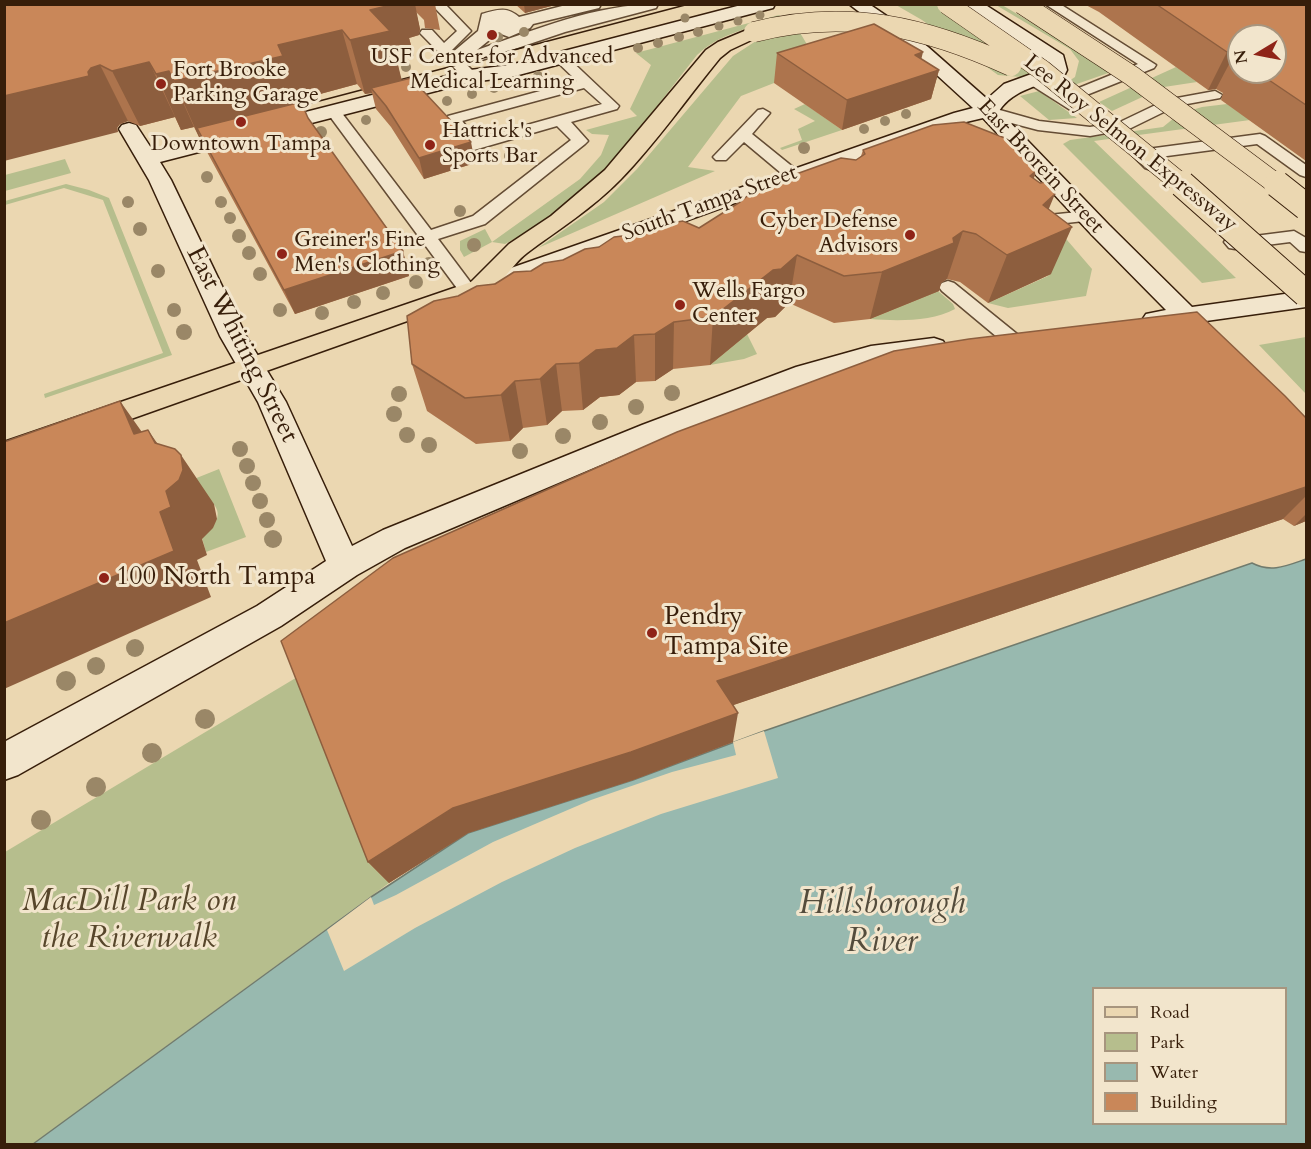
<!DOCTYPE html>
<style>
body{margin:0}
#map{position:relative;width:1311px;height:1149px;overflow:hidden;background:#ebd7b1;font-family:Cardo,serif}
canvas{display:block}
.frame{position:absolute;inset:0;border:6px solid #371e0a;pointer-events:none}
.legend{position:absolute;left:1092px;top:987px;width:195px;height:138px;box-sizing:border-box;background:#f2e5cc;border:2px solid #a7957e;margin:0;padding:8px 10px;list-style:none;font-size:18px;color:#371e0a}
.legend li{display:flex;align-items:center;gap:12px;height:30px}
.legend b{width:30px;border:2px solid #a7957e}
.north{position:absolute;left:1227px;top:24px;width:60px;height:60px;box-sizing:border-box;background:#f2e5cc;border:2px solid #a7957e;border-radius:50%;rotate:260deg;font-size:16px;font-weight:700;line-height:24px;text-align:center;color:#371e0a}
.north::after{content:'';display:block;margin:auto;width:21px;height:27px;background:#8f2418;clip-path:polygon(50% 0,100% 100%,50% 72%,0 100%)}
</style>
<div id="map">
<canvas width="1311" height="1149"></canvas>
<div class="frame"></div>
<ul class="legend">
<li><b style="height:8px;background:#ebd7b1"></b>Road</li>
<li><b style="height:16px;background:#b6be8d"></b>Park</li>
<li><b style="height:16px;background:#98b9af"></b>Water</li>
<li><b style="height:16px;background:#c98759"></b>Building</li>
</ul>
<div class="north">N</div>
</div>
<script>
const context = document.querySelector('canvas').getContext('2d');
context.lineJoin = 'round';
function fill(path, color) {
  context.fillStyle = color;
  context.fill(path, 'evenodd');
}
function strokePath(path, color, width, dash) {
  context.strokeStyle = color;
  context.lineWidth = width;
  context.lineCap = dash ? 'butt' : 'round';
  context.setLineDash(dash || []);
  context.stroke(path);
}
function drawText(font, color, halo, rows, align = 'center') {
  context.font = font + ' Cardo,serif';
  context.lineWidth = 6;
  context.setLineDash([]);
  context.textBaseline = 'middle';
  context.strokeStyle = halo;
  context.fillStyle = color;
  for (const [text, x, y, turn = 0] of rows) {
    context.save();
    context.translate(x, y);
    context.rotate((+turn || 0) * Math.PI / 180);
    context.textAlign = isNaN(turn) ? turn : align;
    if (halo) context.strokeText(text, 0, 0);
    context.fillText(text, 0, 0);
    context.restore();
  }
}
const green = new Path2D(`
 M896 5H961L1039 56 1035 74 1021 77 998 75 922 20Z
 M996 5H1002L1114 71 1074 85 1069 81 1075 77 1079 61 1070 49Z
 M779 15 799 31 821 68 774 83 741 96 688 167 715 171 538 248 604 202 637 169 733 56 756 41 760 25C736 31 715 38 697 55L612 164 588 189 531 230 505 244 492 242 464 257 460 250V241L485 229 492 242 580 179 601 155 609 135 592 134 586 130 637 116 630 109 651 65 636 53Z
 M1176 67 1197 82 1164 87 1112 111 1099 102Z
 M1039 91 1077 118 1049 120 1020 96Z
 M805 104 842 130 782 150 780 148 802 140 798 129 815 121 794 109Z
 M1227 104 1250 120 1094 141 1236 278 1202 283 1063 144 1070 140 1163 127 1179 114 1202 107Z
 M65 159 71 173 5 191V175Z
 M66 184 89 190 109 198 172 355 45 398 44 394 163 353 103 200 64 188 5 205V201Z
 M1061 233 1092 269 1086 296 1008 308 988 303 1048 276Z
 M938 291 953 304 955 309C931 322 896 321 870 319Z
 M747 334 757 354 744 359 710 365Z
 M1306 337V394L1259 345Z
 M219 469 246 537 206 552 202 538C206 533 214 526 217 519 223 502 195 490 184 483Z
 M304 673 389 883 33 1144H5V852Z`);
const water = new Path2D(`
 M1306 559V1144H33L371 897 468 833 633 780 764 731 1252 563C1271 573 1286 566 1306 559ZM1094 988H1286V1124H1094Z`);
const pier = new Path2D(`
 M764 731 778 778 661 814 575 848 502 882 415 928 344 971 327 930 371 897 374 905 396 895 493 842 591 800 672 772 736 755 733 742Z`);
const lane = new Path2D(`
 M431 4H445L471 31 452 50 475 73 477 76 475 79H465L420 33 422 30H432L444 43 457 31Z
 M1045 4H1060L1156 65 1154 68 1074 100 1084 108 1082 111H1072L1028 83 1026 80 1028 77H1038L1064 94 1138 64Z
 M560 54 565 55 619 106 617 109 571 122 588 141 585 144 485 224 438 239 477 291 474 295H462L326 111 333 107 338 108 431 230 473 216 571 140 557 126 474 150 469 148 446 119 448 116 577 81 553 58ZM584 88 602 104 477 139 462 121Z
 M1215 91 1222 95 1220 98 1176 106 1129 129 1090 136 1038 130 1000 120 984 114 982 111 989 107 1039 121 1090 127 1120 122 1166 100Z
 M763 109 770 113 752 134 799 172 801 175 799 178H787L744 142 726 160H716L713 157 758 110Z
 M1260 134 1265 136 1306 165V177L1300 175 1257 144 1152 158 1159 165 1151 170 1145 168 1132 155 1140 150Z
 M1087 211 1095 216 1093 220 1030 227 1022 222 1030 217Z
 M1294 231 1306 238V252L1300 251 1290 242 1235 249 1229 248 1224 242 1227 238H1239Z
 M948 281 954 283 1017 334 1020 338 1017 342 1010 344 1003 342 942 291 939 287 942 283Z`);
const street = new Path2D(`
 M570 4H601L599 8 533 24 530 28 509 37 496 32 493 37 477 50C535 30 596 4 658 4L656 8 565 32 467 65 460 63 453 52 478 31 482 14C497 10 506 6 519 17Z`);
const secondary = new Path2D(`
 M745 4H775L773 8 511 77 471 82 160 162 171 180 246 336 286 402 352 546 383 530 642 425 796 367 871 346 934 338 943 341 947 347 943 353 872 364 816 381 662 439 405 548 357 575 281 626 18 775 4 780V742L257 606 326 561 258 402 220 336 149 180 119 129 122 125 129 123 136 125 153 151 470 70 510 65Z
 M849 4H869L897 23 928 47 987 99 1004 84 1048 68 1047 61 964 4H984L1063 55 1067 70 1065 74C1042 86 1014 88 999 111L1109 225 1192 307 1306 291V307L1206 321 1209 326 1205 332C1194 335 1188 333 1180 325L1155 328 1146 326 1142 320 1146 314 1166 310 1092 235 983 118 966 122 771 190 489 292 480 295 471 292 468 287 471 282 954 113 973 108 915 55Z`);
const primary = new Path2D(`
 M480 279 489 282 492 287 489 292 4 464V442Z`);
const highway = new Path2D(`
 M754 27 760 28 763 32 760 36 730 50 720 58C687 98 657 142 621 179 593 208 559 229 527 253 509 266 496 299 471 292L468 287 471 282 509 244 551 216 605 170 706 50 718 42Z`);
const tram = new Path2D(`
 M285 110 689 4`);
const highwayBridgeFar1 = new Path2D(`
 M947 4 1042 70 1184 186
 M1022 4 1132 76 1279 186
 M754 32C847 8 926 27 1011 66`);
const highwayBridge = new Path2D(`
 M1182 184 1306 294
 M1277 184 1306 207`);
const trees = [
 [760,15,4.5],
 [685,18,4.5],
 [738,21,4.5],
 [719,26,4.5],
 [524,32,5],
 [698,32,5],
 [498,37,5],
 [679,37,5],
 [658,43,5],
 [638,48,5],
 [601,58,5],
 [406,67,5],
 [538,76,5],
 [515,82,5],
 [494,88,5],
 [472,94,5],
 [447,101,5],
 [906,114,5],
 [366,120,5],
 [885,121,5],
 [864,129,5],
 [321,132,6],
 [804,148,6],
 [510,156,6],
 [207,177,6],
 [128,202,6],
 [221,202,6],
 [460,211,6],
 [230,218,6],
 [140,229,7],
 [239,236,7],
 [474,245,7],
 [249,253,7],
 [429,264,7],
 [158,271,7],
 [260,274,7],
 [416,282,7],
 [383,293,7],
 [354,302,7],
 [174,310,7],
 [280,310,7],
 [322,313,7],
 [184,332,8],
 [672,393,8],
 [399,394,8],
 [636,407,8],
 [394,414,8],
 [600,422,8],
 [407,435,8],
 [563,436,8],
 [429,445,8],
 [240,449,8],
 [520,451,8],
 [247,466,8],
 [253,483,8],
 [260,501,8],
 [267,520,8],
 [273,539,9],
 [135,648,9],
 [96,666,9],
 [66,681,10],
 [205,719,10],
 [152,753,10],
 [96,787,10],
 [41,820,10]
];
const wall = new Path2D(`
 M4 4H435L440 30 425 28 424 20 416 12 420 29 419 35 409 38 414 56 397 61 401 80 475 163 424 179 391 127 376 109 372 93 365 94 357 84 298 100 308 118 403 251 409 276 295 314 207 152 200 137H199L194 127 181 130 175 117 140 126 128 121 120 124 117 128 118 132Z
 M515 4H559L525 13Z
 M1084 4H1306V161L1221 100 1223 93 1216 89 1208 90 1099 12ZM1239 36 1275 72H1239Z
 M777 53 921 59 939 70 931 99 842 130 774 83Z
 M863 150 1037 170 1033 179 1048 210 1051 274 988 303 960 282 947 279 941 283 939 291 870 319 834 323 789 303 775 317 767 318 710 365 673 369 655 381 636 382 619 395 600 397 583 410 562 411 547 425 523 428 510 441 476 444 427 411 412 364 458 296 599 247 699 228 856 160 861 156Z
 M1306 418V521L1294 526 1283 519 733 705V742L633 780 468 833 389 883 368 862Z`);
const shadedWall = new Path2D(`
 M367 4H415L420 29 419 35 409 38 414 56 397 61 403 85 371 88 372 93 365 94 350 40Z
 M524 4H559L525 13Z
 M342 30 357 84 298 100 301 111 197 128 200 137H199L174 81 278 45Z
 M1236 51 1216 89 1208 90 1227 52Z
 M923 52 917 77 939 70 931 99 842 130 847 100 915 55Z
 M149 62 175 117 140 126 112 71Z
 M100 65 128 121 120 124 117 128 118 132 4 161V96Z
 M169 71 194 127 181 130 156 74Z
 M471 142 475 163 424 179 419 158Z
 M1037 170 1018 218 1030 176Z
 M1055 194 1035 242 1072 227 1051 274 988 303 1007 255 1043 205Z
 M963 231 947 279 941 283 939 291 870 319 882 272 953 238Z
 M403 251 409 276 295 314 284 290Z
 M797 255 789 303 775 317 767 318 710 365 713 317 773 270Z
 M674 322 673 369 655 381V334Z
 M634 335 636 382 619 395 600 397 583 410 579 363 596 350Z
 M556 364 562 411 547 425 540 379Z
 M515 381 523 428 510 441 501 395Z
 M120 401 156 452 134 434Z
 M148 430 180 476 181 455 214 504 217 519 213 528 202 539 207 555 197 560 211 597 4 689V623L160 512 166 491 155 443Z
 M1306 487V496L1283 519 713 712 717 681Z
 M1306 514V521L1294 526Z
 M738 713 733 742 633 780 468 833 389 883 368 862 453 808Z`);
const building = new Path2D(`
 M4 4H395L370 10 390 31 350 40 342 30 278 45 283 56 174 81 169 71 156 74 149 62 112 71 100 65 91 68 88 72 89 76 4 96Z
 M1156 4H1306V105L1257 72H1275V36H1239V53L1236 51 1227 52Z
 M874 24 923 52 915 55 939 70 847 100 777 53Z
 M411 78 471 142 419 158 386 106 371 88Z
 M301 102 308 118 403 251 284 290 197 128Z
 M964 122 1015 142 1037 170 1030 176 1040 183 1046 182 1055 194 1043 205 1072 227 1007 255 976 234 963 231 953 238 954 243 882 272 844 276 797 255 781 269 773 270 713 317 674 322 655 334 634 335 617 348 596 350 579 363 556 364 540 379 515 381 501 395 465 398 412 364 407 316 434 301 458 296 477 286 495 284 514 272 531 271 544 263 563 260 585 249 599 247 614 237 631 235 649 227 683 221 699 228 740 202 757 188 841 158 856 160 865 154 863 150 933 125Z
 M1197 312 1285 396 1306 418V487L717 681 738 713 631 752 453 808 368 862 281 641 393 558 677 432 894 351 969 339Z
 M120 401 134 434 148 430 155 443 175 449 181 455 183 470 179 480 166 491 171 507 160 512 174 551 4 623V442Z`);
const markers = [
 [492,35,6,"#8f2418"],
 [161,84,6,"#8f2418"],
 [241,122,6,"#8f2418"],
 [430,145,6,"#8f2418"],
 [910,235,6,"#8f2418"],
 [282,254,6,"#8f2418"],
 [680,305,6,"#8f2418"],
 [104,578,6,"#8f2418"],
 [652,633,6,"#8f2418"]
];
const farPoinames = [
 ["USF Center for Advanced",492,58,"center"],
 ["Medical Learning",492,83,"center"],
 ["Fort Brooke",173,71],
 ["Parking Garage",173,96],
 ["Hattrick's",442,132],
 ["Sports Bar",442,157],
 ["Downtown Tampa",241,145,"center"],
 ["Cyber Defense",898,222,"right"],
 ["Advisors",898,247,"right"],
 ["Greiner's Fine",294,241],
 ["Men's Clothing",294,266],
 ["Wells Fargo",692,292],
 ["Center",692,317]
];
const farStreetnames = [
 ["Lee Roy Selmon Expressway",1130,144,39],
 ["East Brorein Street",1040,167,47],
 ["South Tampa Street",710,204,-20]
];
const streetNames = [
 ["East Whiting Street",241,345,63]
];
const poiNames = [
 ["100 North Tampa",116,578],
 ["Pendry",664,618],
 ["Tampa Site",664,648]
];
const nearParknames = [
 ["MacDill Park on",129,903],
 ["the Riverwalk",129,940]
];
const nearWaternames = [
 ["Hillsborough",882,905],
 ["River",882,943]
];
fill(green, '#b6be8d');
fill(water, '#98b9af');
strokePath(water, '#717b6d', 1.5);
fill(pier, '#ebd7b1');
strokePath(lane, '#644c34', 3);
strokePath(street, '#644c34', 3);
strokePath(secondary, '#371e0a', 3);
strokePath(primary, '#371e0a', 3);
strokePath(highway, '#371e0a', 3);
fill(lane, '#f2e5cc');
fill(street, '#f2e5cc');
fill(secondary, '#f2e5cc');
fill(primary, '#ebd7b1');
fill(highway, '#ebd7b1');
strokePath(tram, '#371e0a', 1.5);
strokePath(highwayBridgeFar1, '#371e0a', 21, []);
strokePath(highwayBridge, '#371e0a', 28, []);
strokePath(highwayBridgeFar1, '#ebd7b1', 20);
strokePath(highwayBridge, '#ebd7b1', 26);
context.fillStyle = '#9a8767';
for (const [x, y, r] of trees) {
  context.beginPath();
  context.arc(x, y, r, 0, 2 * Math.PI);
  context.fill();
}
fill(wall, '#ad744d');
fill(shadedWall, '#8d5e3e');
fill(building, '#c98759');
strokePath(building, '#8d5e3e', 1.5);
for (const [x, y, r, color] of markers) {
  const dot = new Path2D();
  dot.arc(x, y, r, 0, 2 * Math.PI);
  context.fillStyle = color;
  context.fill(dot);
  strokePath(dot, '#f2e5cc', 2);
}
drawText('22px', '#371e0a', '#f2e5cc', farPoinames, 'left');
drawText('22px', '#371e0a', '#f2e5cc', farStreetnames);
drawText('26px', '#371e0a', '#f2e5cc', streetNames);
drawText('26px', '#371e0a', '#f2e5cc', poiNames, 'left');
drawText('italic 32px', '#57462b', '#f2e5cc', nearParknames);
drawText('italic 33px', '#544c3c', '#f2e5cc', nearWaternames);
</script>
